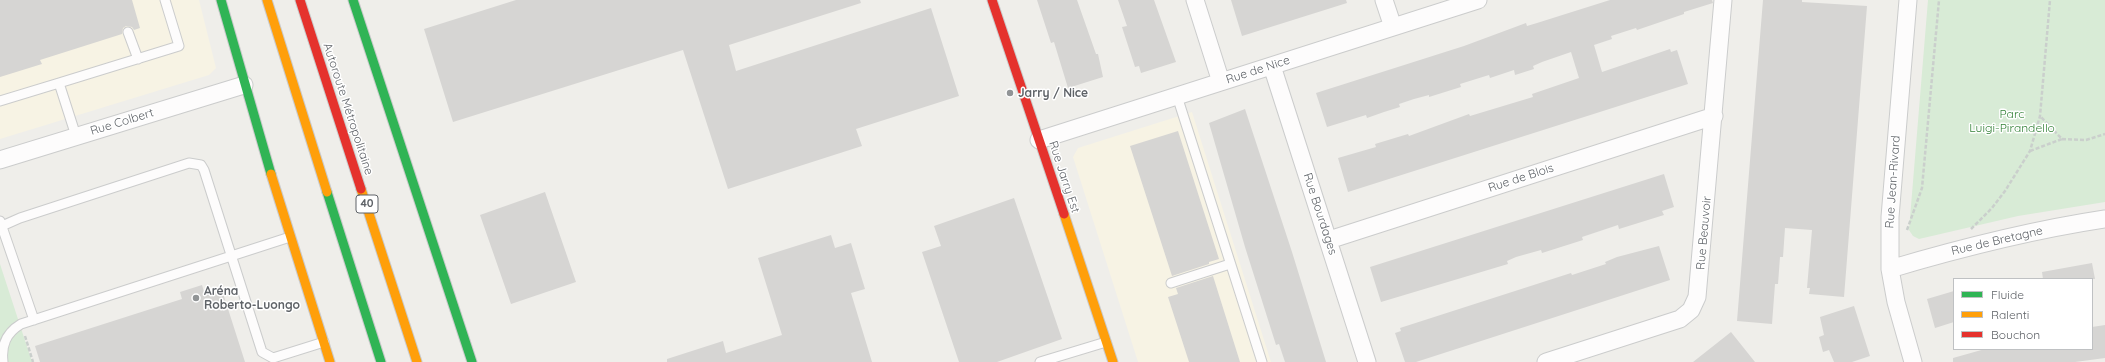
<!DOCTYPE html>
<meta charset="utf-8">
<style>
body{margin:0}
#map{position:relative;width:2105px;height:362px;overflow:hidden;background:#efeeea;font-family:Quicksand,sans-serif}
canvas{display:block}
.legend{position:absolute;left:1953px;top:278px;width:140px;height:72px;box-sizing:border-box;background:#fff;border:1px solid #bfc1c3;margin:0;padding:5px 7px;list-style:none;font-size:12px;color:#5f6368}
.legend li{display:flex;align-items:center;gap:8px;height:20px}
.legend b{width:20px;border:1px solid #bfc1c3}
</style>
<div id="map">
<canvas width="2105" height="362"></canvas>
<ul class="legend">
<li><b style="height:5px;background:#30b455"></b>Fluide</li>
<li><b style="height:5px;background:#ff9f0a"></b>Ralenti</li>
<li><b style="height:5px;background:#e5322d"></b>Bouchon</li>
</ul>
</div>
<script>
const context = document.querySelector('canvas').getContext('2d');
context.lineJoin = 'round';
function fill(path, color) {
  context.fillStyle = color;
  context.fill(path, 'evenodd');
}
function strokePath(path, color, width, dash) {
  context.strokeStyle = color;
  context.lineWidth = width;
  context.lineCap = dash ? 'butt' : 'round';
  context.setLineDash(dash || []);
  context.stroke(path);
}
function drawText(font, color, halo, rows, align = 'center') {
  context.font = font + ' Quicksand,sans-serif';
  context.lineWidth = 3;
  context.setLineDash([]);
  context.textBaseline = 'middle';
  context.strokeStyle = halo;
  context.fillStyle = color;
  for (const [text, x, y, turn = 0] of rows) {
    context.save();
    context.translate(x, y);
    context.rotate((+turn || 0) * Math.PI / 180);
    context.textAlign = isNaN(turn) ? turn : align;
    if (halo) context.strokeText(text, 0, 0);
    context.fillText(text, 0, 0);
    context.restore();
  }
}
const commercial = new Path2D(`
 M0 0H199L216 68 209 75 0 139Z
 M1192 112 1271 362H1138L1073 157 1078 148Z`);
const green = new Path2D(`
 M1928 0H2105V202L2018 216 1919 239 1913 236 1909 230Z
 M0 264 32 362H0Z`);
const building = new Path2D(`
 M0 0H132L140 28 134 30 132 27 126 26 123 28 122 34 40 60 42 64 0 77Z
 M516 0H860L861 3 729 45 736 71 931 8 959 96 856 129 862 146 728 189 683 50 453 122 424 29Z
 M1037 0H1077L1096 54H1098L1103 77 1068 88 1054 42 1051 43Z
 M1118 0H1154L1176 62 1141 73 1139 66 1135 67 1122 27 1127 26Z
 M1231 0H1346L1347 3 1242 36Z
 M1610 0H1712L1713 3 1684 12V14L1637 30 1636 28 1611 36 1612 39 1594 45 1602 72 1670 49 1671 52 1677 50 1688 84 1348 192 1338 158 1376 147 1375 144 1408 134 1409 136 1469 114 1470 116 1533 97 1532 94 1579 78 1571 52 1542 62 1533 66 1534 69 1515 75 1514 70 1490 78 1489 75 1460 84 1461 87 1429 97V95L1414 99 1399 104 1400 107 1384 112 1367 118 1366 115 1327 127 1316 93 1464 46 1526 23 1527 26 1537 23Z
 M1763 0H1802V2L1867 6 1844 297 1809 294 1810 288H1807L1812 230 1785 228 1783 257H1780L1778 284H1775L1772 324 1737 321Z
 M1245 109 1292 252 1326 362H1285L1279 344 1276 345 1245 247 1209 123Z
 M1178 131 1219 259 1209 262V264L1172 276 1130 146Z
 M1664 174 1674 207 1662 211 1664 215 1619 229 1618 225 1582 237 1583 240 1542 253 1541 250 1516 257 1507 261 1508 264 1381 302 1370 267Z
 M545 192 576 282 511 304 480 215Z
 M1014 198 1062 339 997 362H959L922 252 941 246 934 226Z
 M831 235 835 248 851 243 865 289 851 293 872 362H667V359L723 341 726 353 782 335 758 258Z
 M1659 246 1670 280 1416 362H1405L1395 333 1401 331 1400 328 1571 273 1572 275 1606 264 1605 262 1617 257Z
 M2092 263 2095 279H2043L2042 272Z
 M1213 276 1240 362H1189L1168 297 1178 294 1176 288Z
 M202 285 204 292 221 287 245 362H40L35 346 182 299 180 292Z
 M1954 291V322L1935 328 1927 299Z
 M1854 306 1870 356 1852 362H1834L1829 350 1823 352 1819 337 1824 335 1820 317Z
 M2105 325V358L2075 362H1953V358L1985 349H2092V327Z
 M1731 332 1755 362H1693Z`);
const path = new Path2D(`
 M2062 139 2086 140 2105 134
 M2030 151 2062 139 2040 116
 M1971 229 1992 208 2005 191 2030 151 2040 116 2050 0
 M1907 230 1922 188 1939 0
 M25 336 33 362`);
const lane = new Path2D(`
 M128 32 138 59
 M1177 96 1262 362
 M0 101 59 83
 M76 136 59 83 179 46 165 0
 M0 221 34 320
 M2 226 20 218 189 163 201 165 204 170 262 352 273 358 324 342
 M1171 283 1230 264
 M3 362C1 345 6 333 21 324L290 237
 M1040 362 1106 342`);
const street = new Path2D(`
 M1195 0 1221 82
 M1384 0 1393 27
 M1908 0 1890 217V269L1896 302 1913 362
 M1272 66 1367 362
 M1039 140 1478 0
 M0 160 244 85
 M1329 240 1714 116
 M1890 269C1961 248 2032 230 2105 219
 M1546 362 1680 319 1691 310 1697 297 1723 0`);
const fast = new Path2D(`
 M221 0 271 174
 M353 0 472 362
 M327 192 381 362`);
const slow = new Path2D(`
 M267 0 327 192
 M271 174 330 362
 M361 189 417 362
 M1064 214 1113 362`);
const jam = new Path2D(`
 M300 0 361 189
 M992 0 1064 214`);
const markers = [
 [1010,93,4,"#919496"],
 [196,298,4,"#919496"]
];
const shields = [
 [367,204,22]
];
const shieldNames = [
 ["40",367,204]
];
const streetNames = [
 ["Rue de Nice",1258,70,-18],
 ["Autoroute Métropolitaine",348,109,72],
 ["Rue Colbert",122,122,-17],
 ["Rue Jarry Est",1064,177,72],
 ["Rue de Blois",1521,178,-18],
 ["Rue Jean-Rivard",1893,182,-86],
 ["Rue Bourdages",1320,214,72],
 ["Rue Beauvoir",1704,233,-85],
 ["Rue de Bretagne",1997,241,-13]
];
const poiNames = [
 ["Jarry / Nice",1018,93],
 ["Aréna",204,291],
 ["Roberto-Luongo",204,305]
];
const parkNames = [
 ["Parc",2012,114],
 ["Luigi-Pirandello",2012,128]
];
fill(commercial, '#f7f3e4');
fill(green, '#d8ebd6');
fill(building, '#d6d5d3');
strokePath(lane, '#cbcccc', 11);
strokePath(street, '#cbcccc', 19);
strokePath(fast, '#cacacb', 11);
strokePath(slow, '#cacacb', 11);
strokePath(jam, '#cacacb', 11);
strokePath(path, '#cacfcc', 2.5, [4, 2]);
strokePath(lane, '#fdfcfc', 9);
strokePath(street, '#fdfcfc', 17);
strokePath(fast, '#30b455', 9);
strokePath(slow, '#ff9f0a', 9);
strokePath(jam, '#e5322d', 9);
for (const [x, y, r, color] of markers) {
  const dot = new Path2D();
  dot.arc(x, y, r, 0, 2 * Math.PI);
  context.fillStyle = color;
  context.fill(dot);
  strokePath(dot, '#fff', 1.5);
}
for (const [x, y, w] of shields) {
  const box = new Path2D();
  box.roundRect(x - w / 2, y - 9, w, 18, 3);
  context.fillStyle = '#fff';
  context.fill(box);
  strokePath(box, '#5f6368', 1);
}
drawText('bold 11px', '#5f6368', null, shieldNames);
drawText('12px', '#5f6368', '#fff', streetNames);
drawText('bold 12px', '#5f6368', '#fff', poiNames, 'left');
drawText('12px', '#348238', '#fff', parkNames);
</script>
